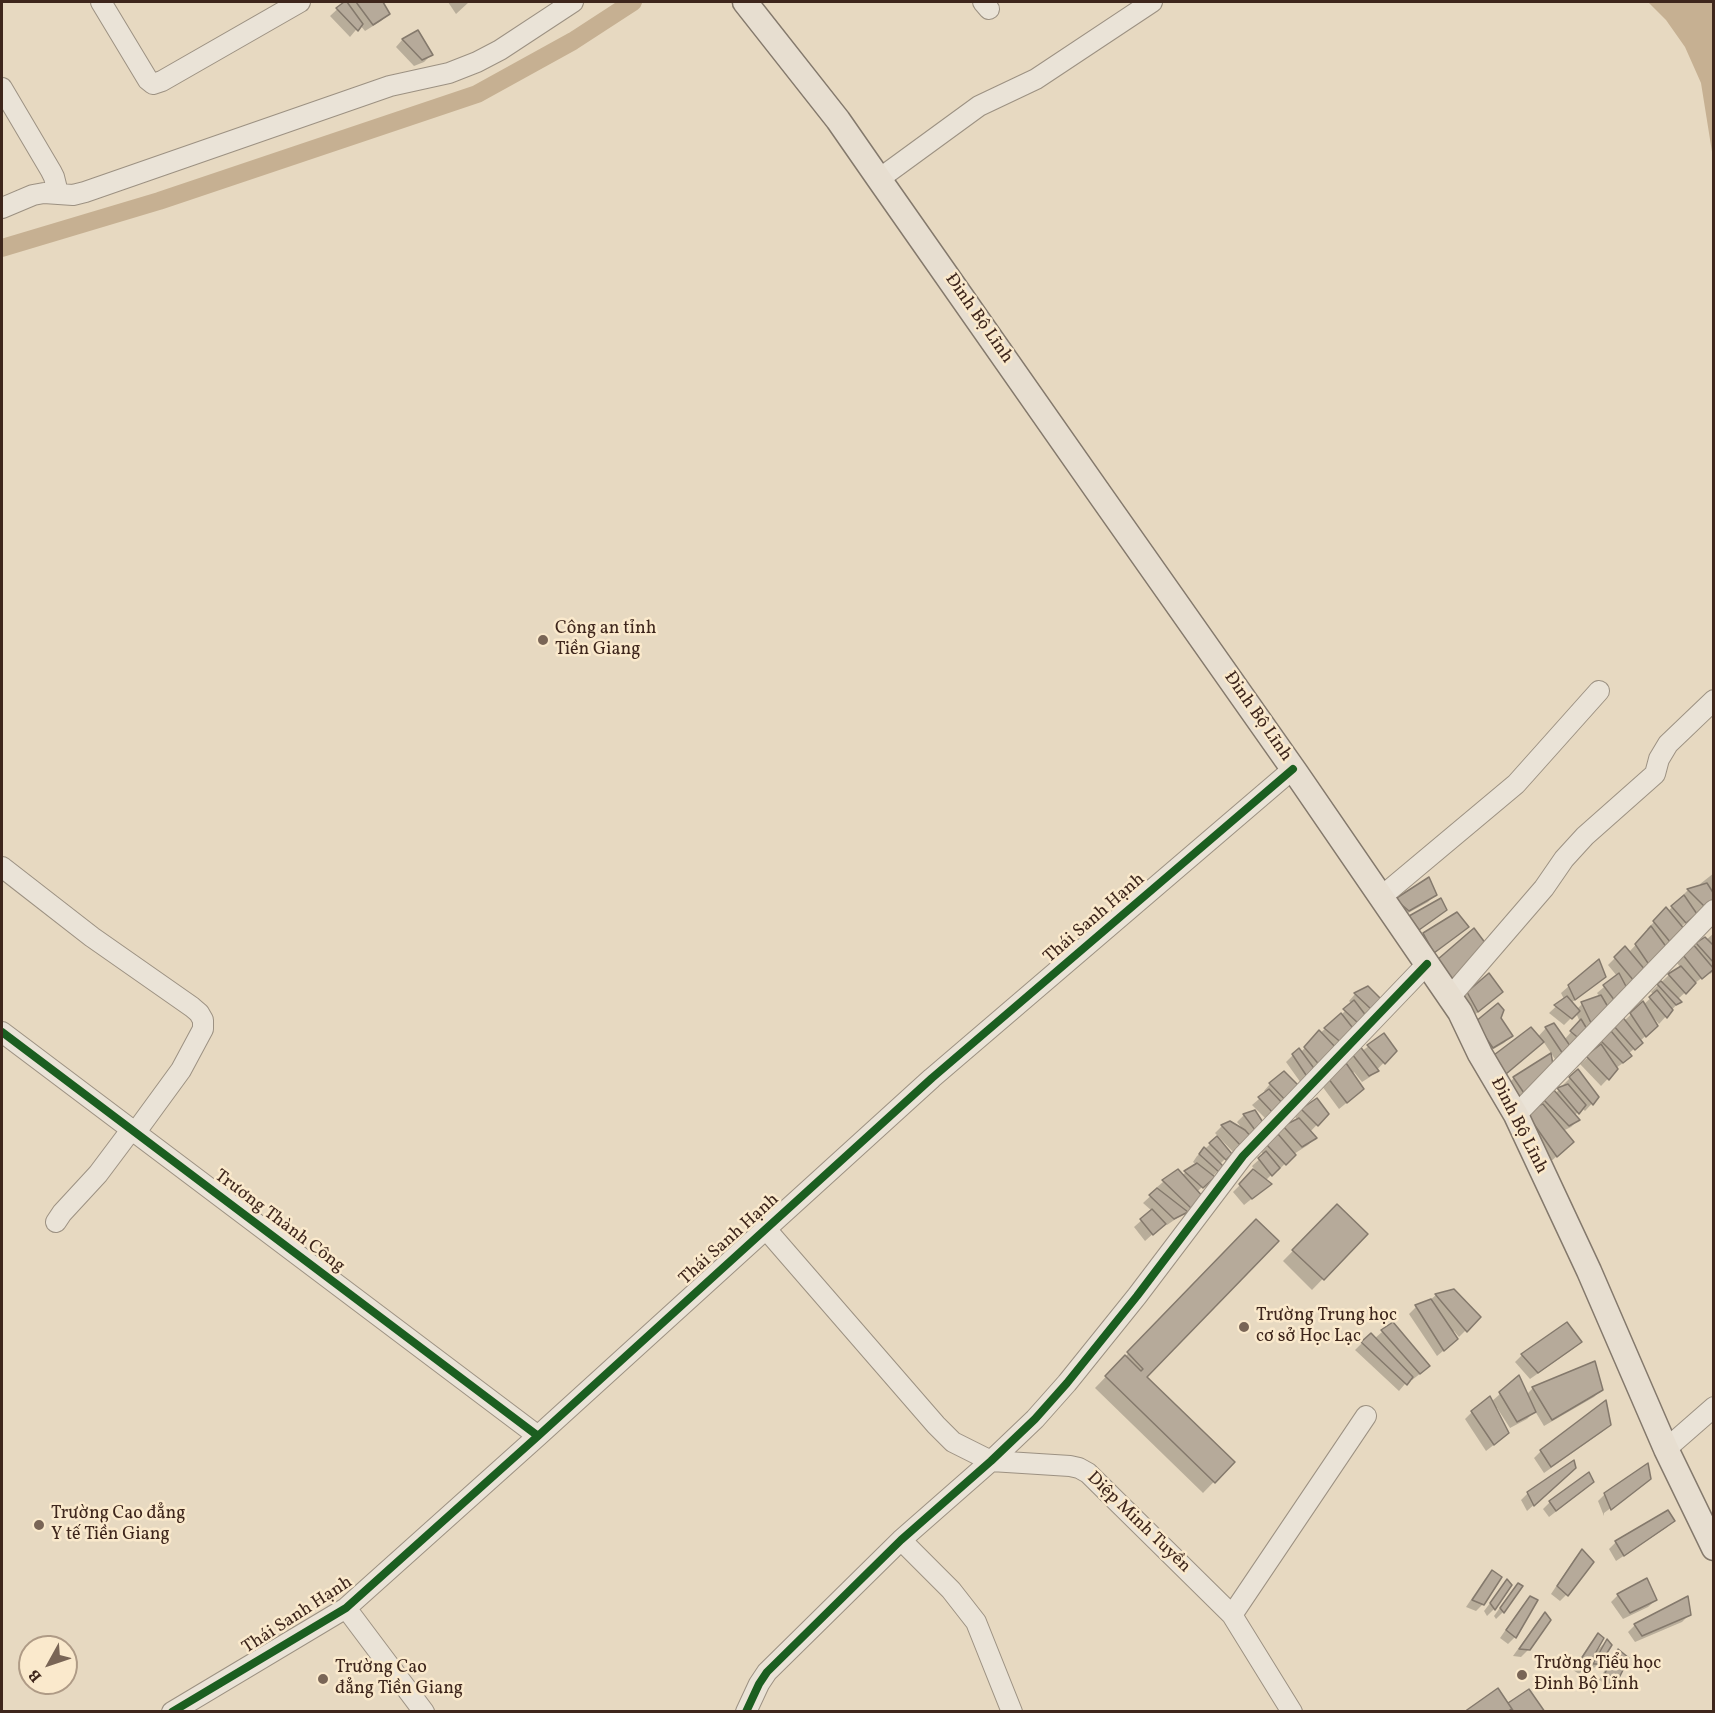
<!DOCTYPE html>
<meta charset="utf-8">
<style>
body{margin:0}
#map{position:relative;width:1715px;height:1713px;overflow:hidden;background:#e7d9c1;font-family:Vollkorn,serif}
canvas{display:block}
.frame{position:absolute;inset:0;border:3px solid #3e261c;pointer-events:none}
.north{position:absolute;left:18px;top:1635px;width:60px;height:60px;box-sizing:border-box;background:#fae9cc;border:2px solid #af9b86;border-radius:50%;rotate:230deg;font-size:16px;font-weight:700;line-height:24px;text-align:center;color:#3e261c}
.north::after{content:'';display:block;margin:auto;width:21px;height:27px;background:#796556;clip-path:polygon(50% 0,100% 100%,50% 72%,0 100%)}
</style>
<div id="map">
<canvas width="1715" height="1713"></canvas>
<div class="frame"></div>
<div class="north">B</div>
</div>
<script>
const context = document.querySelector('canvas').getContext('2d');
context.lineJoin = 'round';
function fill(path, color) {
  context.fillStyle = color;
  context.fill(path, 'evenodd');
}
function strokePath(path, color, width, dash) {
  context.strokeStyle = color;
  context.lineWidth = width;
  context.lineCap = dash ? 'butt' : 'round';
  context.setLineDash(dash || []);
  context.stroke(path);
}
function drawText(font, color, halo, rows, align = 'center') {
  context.font = font + ' Vollkorn,serif';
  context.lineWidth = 5;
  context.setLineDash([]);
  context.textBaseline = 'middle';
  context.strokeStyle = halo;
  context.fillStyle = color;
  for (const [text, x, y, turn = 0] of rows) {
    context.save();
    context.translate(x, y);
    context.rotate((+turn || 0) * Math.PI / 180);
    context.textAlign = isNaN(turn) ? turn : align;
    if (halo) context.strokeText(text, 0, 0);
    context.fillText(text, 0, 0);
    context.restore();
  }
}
const water = new Path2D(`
 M1648 2H1713V158L1701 83 1685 47 1666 20Z`);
const shadow = new Path2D(`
 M345 2H381L388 14 381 21 365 31 360 25 350 37 330 16Z
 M448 2H469L456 14Z
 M417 32 431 55 424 62 414 66 396 47 402 40Z
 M1714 873V903L1699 915 1696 913 1681 927 1683 930 1574 1047 1565 1040 1571 1050 1557 1062 1543 1041 1498 1080 1546 1028 1564 1040 1580 1022 1576 1013 1564 1025 1549 1013 1564 999 1561 993 1569 986 1597 983 1571 1003 1577 1009 1582 1004 1600 997 1597 993 1617 976 1608 965 1625 948 1629 952 1649 931 1647 929 1666 910 1668 911 1682 898 1681 897 1688 890 1702 886 1700 884Z
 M1428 880 1435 895 1428 902 1401 917 1389 907Z
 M1457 914 1467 927 1426 959 1417 941 1424 934Z
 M1714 933V971L1710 974 1709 972 1694 984 1677 1000 1679 1002 1659 1024 1652 1016 1651 1017 1649 1033 1640 1041 1641 1043 1628 1054 1630 1056 1623 1063 1616 1068 1617 1069 1601 1086 1580 1064 1597 1050 1592 1046 1614 1024 1624 1021 1643 1003V1005L1654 995 1651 992 1658 985 1669 975 1681 968 1677 963 1685 952 1705 939 1706 940Z
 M1368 987 1381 1001 1301 1083 1286 1062 1293 1055 1300 1053 1313 1039 1338 1018 1352 1004 1349 1001 1355 994Z
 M1468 993 1494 998 1471 1018 1460 1000Z
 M1500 1018 1511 1036 1504 1043 1485 1054 1468 1030Z
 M1384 1035 1395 1051 1370 1077 1362 1082 1354 1072 1352 1074 1355 1096 1339 1109 1322 1086 1347 1063 1346 1062 1353 1054 1362 1051Z
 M1545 1077 1518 1102 1507 1085 1514 1078Z
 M1570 1078 1598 1097 1585 1111 1582 1108 1574 1116 1578 1120 1571 1127 1563 1131 1565 1149 1549 1163 1518 1118 1539 1107 1546 1098 1565 1087 1563 1085Z
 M1270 1084 1299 1088 1268 1121 1252 1105 1266 1093 1264 1091Z
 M1317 1100 1327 1114 1310 1132 1315 1138 1308 1145 1294 1154 1278 1171 1277 1169 1265 1181 1270 1184 1244 1205 1233 1192 1255 1170 1252 1166 1264 1155 1261 1152 1279 1136 1277 1134 1284 1127 1298 1120 1295 1117 1302 1110Z
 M1244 1115 1264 1127 1235 1154 1215 1133 1222 1126 1244 1131 1237 1122Z
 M1217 1138 1230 1154 1220 1164 1222 1166 1218 1171 1197 1192 1202 1198 1185 1216 1183 1214 1167 1225 1165 1223 1145 1241 1134 1227 1152 1211 1143 1203 1158 1189 1156 1188 1163 1182 1178 1171 1182 1175 1197 1165 1193 1162 1197 1156Z
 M1337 1206 1366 1234 1312 1290 1283 1261Z
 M1256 1221 1145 1377 1233 1462 1203 1493 1095 1388Z
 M1454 1291 1479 1317 1459 1337 1454 1331 1452 1332 1449 1346 1437 1356 1409 1314 1416 1307 1430 1300 1436 1295Z
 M1393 1324 1421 1373 1412 1380 1410 1378 1399 1391 1355 1350 1362 1343 1374 1339 1382 1332Z
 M1580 1342 1573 1349 1530 1379 1515 1362 1522 1355Z
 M1518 1378 1526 1395 1533 1388 1601 1390 1594 1397 1544 1426 1535 1411 1527 1419 1510 1428 1497 1408 1495 1409 1500 1440 1486 1451 1465 1419 1472 1412 1491 1402Z
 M1609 1424 1602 1432 1544 1473 1534 1458 1541 1451Z
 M1567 1475 1527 1511 1521 1500 1528 1493Z
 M1644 1483 1604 1513V1516L1598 1501 1605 1494Z
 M1585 1489 1549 1517 1543 1509 1550 1502Z
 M1673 1521 1666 1528 1616 1561 1609 1549 1616 1542Z
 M1582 1551 1566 1595 1560 1601 1551 1594 1575 1558Z
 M1492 1572 1483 1604 1476 1611 1466 1607 1485 1579Z
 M1507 1581 1510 1585 1494 1609 1487 1616 1484 1611Z
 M1518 1585 1521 1587 1503 1612 1496 1619 1494 1616 1511 1592Z
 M1618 1595 1656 1600 1648 1607 1623 1619 1611 1602Z
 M1530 1598 1515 1637 1508 1644 1500 1638 1523 1605Z
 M1545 1614 1529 1649 1521 1657 1513 1656 1538 1621Z
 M1690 1614 1682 1622 1635 1642 1628 1632 1635 1625Z
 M1598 1635 1595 1653 1606 1641 1599 1663 1591 1671 1587 1670 1591 1662 1579 1674 1573 1670 1591 1642Z
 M1618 1651 1628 1658 1616 1679 1609 1686 1599 1680 1612 1658Z`);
const canal = new Path2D(`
 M2 248 159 201 477 94 573 41 633 2`);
const building = new Path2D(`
 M344 2H347L363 24 358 31 336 8Z
 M356 2H383L390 14 373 25Z
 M418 30 433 55 422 60 402 39Z
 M1429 877 1437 895 1409 911 1395 899Z
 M1707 883 1714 894V904L1707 909 1687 889Z
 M1684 895 1697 914 1686 923 1671 906Z
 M1441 898 1447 910 1419 930 1409 916Z
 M1666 907 1685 930 1671 943 1653 921Z
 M1457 912 1469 927 1434 953 1423 933Z
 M1651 926 1670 952 1652 969 1635 944Z
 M1474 928 1486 944 1452 979 1437 960Z
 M1705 937 1714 946V963L1696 943Z
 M1692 943 1714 969 1702 979 1683 955Z
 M1625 946 1646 971 1634 981 1614 957Z
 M1599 959 1606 977 1575 1000 1568 985Z
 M1681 966 1696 983 1686 994 1668 974Z
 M1489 973 1503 992 1478 1012 1467 992Z
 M1619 973 1629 992 1618 1005 1603 985Z
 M1661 981 1682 1002 1676 1005 1657 984Z
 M1368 986 1383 1001 1373 1011 1354 993Z
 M1657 990 1673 1010 1667 1018 1649 997Z
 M1601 995 1611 1012 1593 1027 1581 1002Z
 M1567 996 1580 1011 1572 1019 1554 1005Z
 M1354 1000 1367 1017 1359 1024 1343 1009Z
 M1643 1001 1658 1026 1646 1037 1630 1013Z
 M1498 1003 1504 1010 1501 1018 1513 1036 1493 1048 1475 1022Z
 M1341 1013 1356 1032 1344 1045 1324 1028Z
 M1621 1015 1643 1043 1635 1050 1613 1025Z
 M1581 1019 1590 1034 1582 1041 1570 1031Z
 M1554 1023 1573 1050 1565 1057 1545 1027Z
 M1531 1027 1544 1042 1506 1074 1490 1058Z
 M1319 1030 1340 1052 1322 1068 1304 1047Z
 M1611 1031 1632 1056 1623 1063 1598 1038Z
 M1384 1033 1397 1051 1385 1064 1367 1045Z
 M1601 1044 1618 1069 1609 1080 1586 1056Z
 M1359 1045 1379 1071 1369 1076 1352 1054Z
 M1299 1048 1316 1071 1308 1078 1292 1054Z
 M1551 1053 1554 1071 1526 1096 1513 1077Z
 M1346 1063 1364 1089 1347 1103 1328 1078Z
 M1578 1069 1599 1097 1593 1105 1569 1077Z
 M1284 1071 1301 1088 1288 1103 1269 1083Z
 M1568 1084 1586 1105 1579 1114 1557 1088Z
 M1269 1089 1284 1105 1276 1116 1258 1097Z
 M1553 1089 1580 1120 1569 1126 1544 1100Z
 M1317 1098 1329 1114 1318 1126 1301 1109Z
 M1543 1104 1574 1142 1557 1157 1524 1110Z
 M1255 1110 1266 1127 1258 1134 1243 1114Z
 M1299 1118 1317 1138 1302 1147 1283 1126Z
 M1230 1121 1245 1130 1253 1139 1243 1148 1221 1125Z
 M1278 1134 1296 1155 1286 1165 1266 1144Z
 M1217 1136 1232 1154 1226 1160 1209 1143Z
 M1204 1147 1223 1166 1219 1172 1199 1154Z
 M1266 1151 1280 1168 1272 1176 1258 1158Z
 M1197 1163 1215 1177 1203 1188 1184 1171Z
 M1178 1169 1204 1198 1193 1210 1162 1180Z
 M1253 1169 1272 1184 1252 1199 1239 1184Z
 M1157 1188 1188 1212 1174 1219 1149 1195Z
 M1337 1204 1368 1234 1324 1280 1292 1250Z
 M1152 1209 1166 1224 1153 1235 1140 1219Z
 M1256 1219 1279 1241 1147 1377 1235 1462 1215 1483 1105 1376 1125 1355 1141 1371 1143 1369 1127 1352Z
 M1454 1289 1481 1317 1467 1332 1435 1294Z
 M1431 1299 1458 1339 1444 1351 1415 1305Z
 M1393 1322 1430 1366 1420 1374 1381 1330Z
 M1567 1322 1582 1342 1538 1373 1521 1354Z
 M1371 1333 1413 1377 1407 1385 1361 1342Z
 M1595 1361 1603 1390 1552 1420 1532 1387Z
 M1519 1375 1536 1412 1517 1422 1499 1392Z
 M1490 1396 1509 1433 1494 1445 1471 1411Z
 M1606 1400 1611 1425 1551 1467 1540 1450Z
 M1574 1460 1576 1468 1534 1506 1527 1492Z
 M1648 1463 1651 1479 1611 1510 1604 1493Z
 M1589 1472 1594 1482 1556 1511 1549 1501Z
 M1668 1510 1675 1521 1624 1556 1615 1541Z
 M1582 1549 1594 1562 1568 1596 1557 1586Z
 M1492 1570 1502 1577 1484 1605 1472 1600Z
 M1647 1578 1657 1600 1630 1613 1617 1594Z
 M1507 1579 1512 1585 1495 1610 1490 1603Z
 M1518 1583 1523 1586 1504 1613 1500 1608Z
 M1530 1596 1538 1600 1516 1638 1506 1630Z
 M1688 1596 1691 1615 1642 1636 1634 1624Z
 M1545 1612 1551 1620 1530 1650 1519 1649Z
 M1598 1633 1604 1638 1587 1668 1579 1662Z
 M1607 1639 1612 1645 1600 1664H1593Z
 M1618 1649 1629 1658 1618 1680 1605 1673Z
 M1498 1688 1512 1709 1507 1712H1464Z
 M1529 1689 1545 1712H1514L1508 1703Z`);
const minor = new Path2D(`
 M101 2 148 80 153 84 162 81 300 2
 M983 2 989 9
 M2 88 51 171 54 177 58 193
 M879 179 979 106 1036 79 1152 2
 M2 208 33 195 44 193 73 195 85 192 390 86 449 73 477 62 500 50 573 2
 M2 867 92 937 192 1007 199 1013 203 1020V1029L181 1070 135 1133
 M1381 897 1516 784 1599 691
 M1450 997 1544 888 1564 859 1585 836 1655 774 1659 759 1668 744 1714 700
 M2 1032 538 1436
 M1516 1115 1714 910
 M56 1222 62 1213 98 1174 131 1130
 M765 1228 936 1425 953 1442 991 1461 1070 1466 1079 1468 1088 1473 1232 1615 1292 1712
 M1666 1449 1714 1407
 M901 1540 951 1590 976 1622 1012 1712
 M346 1608 424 1712
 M1232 1615 1366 1416
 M172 1712 346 1608 538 1436 932 1078 1293 769
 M746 1712 759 1684 767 1672 901 1540 991 1461 1035 1419 1067 1383 1137 1296 1243 1156 1427 964`);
const major = new Path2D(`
 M745 2 838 120 879 179 1101 496 1296 773 1460 1012 1480 1054 1516 1115 1589 1271 1666 1449 1714 1548`);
const cycleway = new Path2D(`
 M2 1032 538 1436
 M172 1712 346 1608 538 1436 932 1078 1293 769
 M746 1712 759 1684 767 1672 901 1540 991 1461 1035 1419 1067 1383 1137 1296 1243 1156 1427 964`);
const markers = [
 [543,640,6,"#796556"],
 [1244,1327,6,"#796556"],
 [39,1525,6,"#796556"],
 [1522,1675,6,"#796556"],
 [323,1679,6,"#796556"]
];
const streetNames = [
 ["Đinh Bộ Lĩnh",978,319,55],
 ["Đinh Bộ Lĩnh",1257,717,55],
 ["Thái Sanh Hạnh",1095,919,-41],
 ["Đinh Bộ Lĩnh",1518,1126,63],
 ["Trương Thành Công",279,1222,37],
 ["Thái Sanh Hạnh",730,1240,-42],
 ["Diệp Minh Tuyền",1138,1523,44],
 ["Thái Sanh Hạnh",298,1616,-33]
];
const poiNames = [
 ["Công an tỉnh",555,630],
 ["Tiền Giang",555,651],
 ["Trường Trung học",1256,1317],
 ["cơ sở Học Lạc",1256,1338],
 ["Trường Cao đẳng",51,1515],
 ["Y tế Tiền Giang",51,1536],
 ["Trường Tiểu học",1534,1665],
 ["Đinh Bộ Lĩnh",1534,1686],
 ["Trường Cao",335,1669],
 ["đẳng Tiền Giang",335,1690]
];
fill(water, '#c6b092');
fill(shadow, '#0003');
strokePath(canal, '#c6b092', 18);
fill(building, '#b6aa9a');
strokePath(building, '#84796c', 1.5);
strokePath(minor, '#9c9182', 22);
strokePath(major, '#84796c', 27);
strokePath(minor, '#eae3d7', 20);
strokePath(major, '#e7ded0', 24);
strokePath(cycleway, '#1b5e20', 8);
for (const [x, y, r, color] of markers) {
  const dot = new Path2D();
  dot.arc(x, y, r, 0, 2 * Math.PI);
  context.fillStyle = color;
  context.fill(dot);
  strokePath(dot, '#fae9cc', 2);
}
drawText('18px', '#3e261c', '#fae9cc', streetNames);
drawText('18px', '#3e261c', '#fae9cc', poiNames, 'left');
</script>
